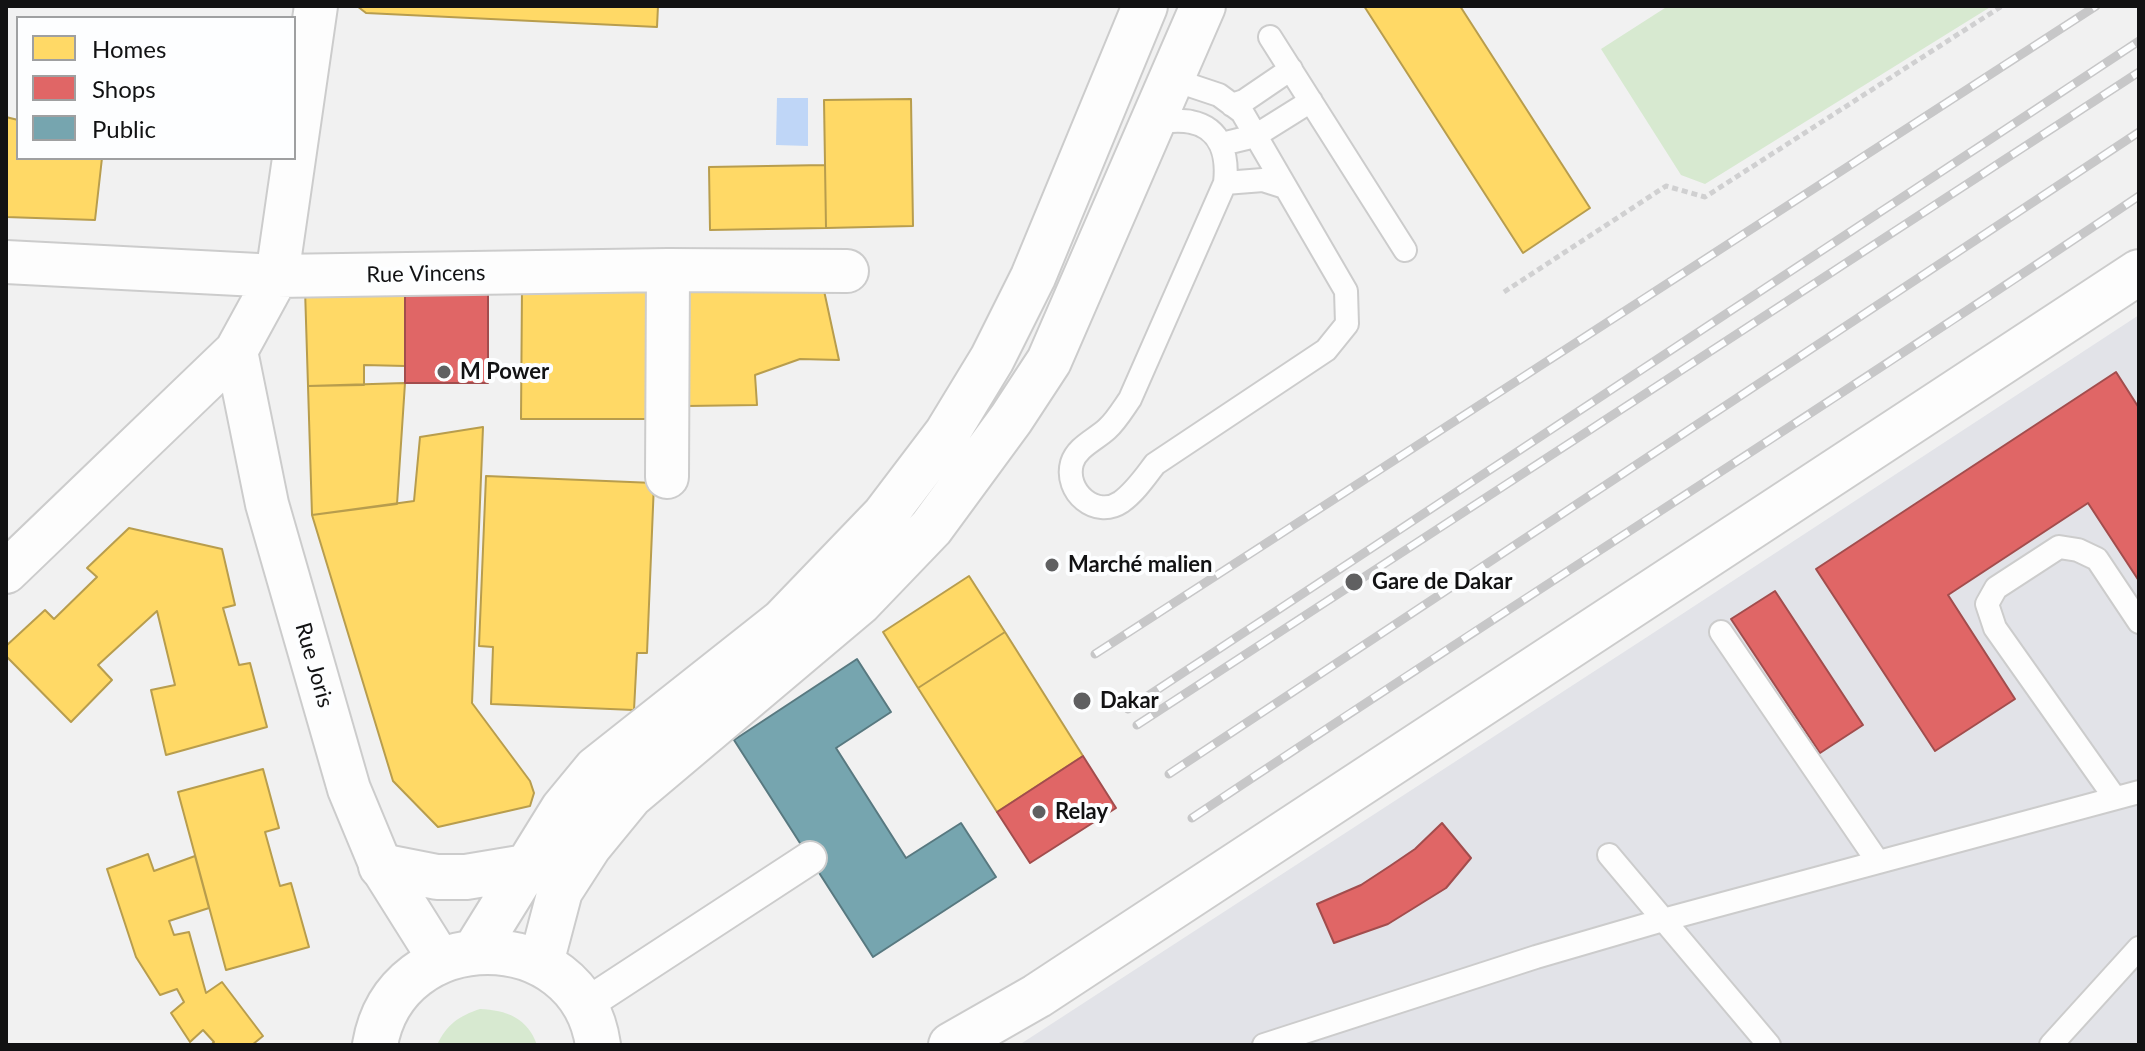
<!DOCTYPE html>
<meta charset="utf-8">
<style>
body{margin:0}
#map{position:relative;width:2145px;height:1051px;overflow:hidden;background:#f1f1f1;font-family:Lato,sans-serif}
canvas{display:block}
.frame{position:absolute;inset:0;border:8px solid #121213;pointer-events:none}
.legend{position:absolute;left:16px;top:16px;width:280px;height:144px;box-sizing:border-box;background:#fdfeff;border:2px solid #9fa0a1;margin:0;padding:10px 14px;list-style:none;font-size:24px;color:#121213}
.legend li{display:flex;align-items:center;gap:16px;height:40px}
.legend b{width:40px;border:2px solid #9fa0a1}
</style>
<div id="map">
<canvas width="2145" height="1051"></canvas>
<div class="frame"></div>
<ul class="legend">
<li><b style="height:22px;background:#ffd966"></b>Homes</li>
<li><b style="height:22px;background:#e06666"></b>Shops</li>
<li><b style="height:22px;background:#76a5af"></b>Public</li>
</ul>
</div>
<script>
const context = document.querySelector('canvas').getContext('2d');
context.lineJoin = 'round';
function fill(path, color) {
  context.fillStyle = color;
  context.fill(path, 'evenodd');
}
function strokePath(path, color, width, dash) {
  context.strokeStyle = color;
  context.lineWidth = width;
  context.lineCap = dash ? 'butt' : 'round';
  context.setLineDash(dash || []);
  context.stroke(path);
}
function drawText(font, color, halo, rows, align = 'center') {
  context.font = font + ' Lato,sans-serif';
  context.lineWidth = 8;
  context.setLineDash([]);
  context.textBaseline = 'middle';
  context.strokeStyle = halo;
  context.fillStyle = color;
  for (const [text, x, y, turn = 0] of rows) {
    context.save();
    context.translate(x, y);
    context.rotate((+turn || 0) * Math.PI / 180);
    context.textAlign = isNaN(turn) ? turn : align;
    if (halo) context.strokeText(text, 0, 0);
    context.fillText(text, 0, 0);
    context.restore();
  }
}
const built = new Path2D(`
 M2139 315V1045H1019L1647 637Z`);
const green = new Path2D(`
 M1668 6H1992L1705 184 1681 175 1601 49Z
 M480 1009C506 1010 528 1018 537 1045H437C447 1024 459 1016 480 1009Z`);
const water = new Path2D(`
 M777 98H808V146L776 145Z`);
const homes = new Path2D(`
 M357 6H658L657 27 366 13Z
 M1364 6H1460L1590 208 1523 253Z
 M911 99 913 226 826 228 824 100Z
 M6 117 18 120V158H102L95 220 6 217Z
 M825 165 826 228 710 230 709 167Z
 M823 286 839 360 800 359 755 375 757 405 687 406 686 287Z
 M522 287H654V419H521Z
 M305 289H405V366L364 365V385L308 386Z
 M405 383 397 504 312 515 308 386Z
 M483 427 472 703 530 781 534 793 530 806 438 827 393 781 312 515 414 501 420 437Z
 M486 476 654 483 647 653H637L634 710 491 704 493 647 479 646Z
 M129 528 222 549 235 605 223 608 239 665 250 663 267 727 166 755 151 690 175 685 157 611 98 665 112 680 71 722 6 656V646L45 610 54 619 97 577 87 568Z
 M969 576 1005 632 918 688 883 632Z
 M1005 632 1083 756 997 812 918 688Z
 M263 769 279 828 265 832 280 886 291 883 309 947 226 970 178 792Z
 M148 854 154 871 195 856 209 908 169 921 174 935 189 932 206 993 222 982 263 1036 252 1045H211L214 1042 203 1030 190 1042 171 1013 184 1002 177 989 160 995 136 957 107 869Z`);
const shops = new Path2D(`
 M488 288V383H405V289Z
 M2116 372 2139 408V581L2088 503 1948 595 2015 699 1935 751 1816 569Z
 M1775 591 1863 725 1820 753 1731 619Z
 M1083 756 1116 808 1030 863 997 812Z
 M1442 823 1471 858 1446 888 1388 924 1334 943 1317 904 1361 885 1390 866 1415 849Z`);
const public = new Path2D(`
 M857 659 891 712 836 748 906 858 961 823 996 877 873 957 734 740Z`);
const path = new Path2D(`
 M1504 292 1666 186 1705 197 2002 6`);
const service = new Path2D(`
 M1270 37 1405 250
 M1232 105 1244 101 1291 69
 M1152 122C1164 122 1179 119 1191 122 1222 128 1228 157 1225 183L1130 399C1123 409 1116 421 1107 429 1095 440 1077 447 1072 463 1064 492 1096 519 1121 502 1135 492 1145 477 1155 464L1326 350 1347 324 1346 291 1242 112 1219 95 1171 79
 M1222 144 1255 136 1311 101
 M1225 183 1263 180 1285 187
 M1721 632 1878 862
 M2115 798 1995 628 1987 604 1996 588 2059 547 2078 550 2097 559 2139 622
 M1609 855 1769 1045
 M1264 1045 1536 957 1663 920 2139 792
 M2051 1045 2139 948`);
const pedestrian = new Path2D(`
 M585 1005 810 858`);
const minor = new Path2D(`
 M6 262 277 276 668 270 847 271
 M236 351 267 504 349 789 381 866 440 960
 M667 477 668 270
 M6 572 236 351 277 276 316 6`);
const tertiary = new Path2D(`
 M381 866 437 877H466L526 867
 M475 951 563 809 596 769 783 621 884 516 947 433 992 359 1033 277 1145 6
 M541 963 560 891 589 846 630 796 859 603 931 528 1011 419 1049 361 1203 6
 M375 1045C396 921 580 921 598 1045
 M951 1045 1037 996 2139 272`);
const rail = new Path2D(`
 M1095 654 2096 6
 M1128 709 2139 41
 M1137 725 2139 72
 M1169 774 2139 132
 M1192 818C1506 608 1826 407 2139 196`);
const markers = [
 [444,372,8,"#606061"],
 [1052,565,8,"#606061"],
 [1354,582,10,"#606061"],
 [1082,701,10,"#606061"],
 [1039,812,8,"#606061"]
];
const streetNames = [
 ["Rue Vincens",426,274,-1],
 ["Rue Joris",314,665,74]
];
const poiNames = [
 ["M Power",460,372],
 ["Marché malien",1068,565],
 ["Gare de Dakar",1372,582],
 ["Dakar",1100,701],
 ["Relay",1055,812]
];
fill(built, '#e2e3e8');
fill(green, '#d7e9d0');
fill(water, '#bfd6f7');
fill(homes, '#ffd966');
strokePath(homes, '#b89d4d', 2);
fill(shops, '#e06666');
strokePath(shops, '#a24d4d', 2);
fill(public, '#76a5af');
strokePath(public, '#587980', 2);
strokePath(service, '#ccc', 26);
strokePath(pedestrian, '#ccc', 36);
strokePath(minor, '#ccc', 46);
strokePath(tertiary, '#ccc', 48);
strokePath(path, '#d0d0d1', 5, [6, 4]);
strokePath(service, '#fdfdfd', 22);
strokePath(pedestrian, '#fdfdfd', 32);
strokePath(minor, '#fdfdfd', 42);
strokePath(tertiary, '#fdfdfd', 44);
strokePath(rail, '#c7c7c8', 9);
strokePath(rail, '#fdfeff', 6, [18]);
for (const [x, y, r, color] of markers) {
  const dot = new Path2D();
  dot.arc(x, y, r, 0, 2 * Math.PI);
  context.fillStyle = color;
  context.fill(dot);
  strokePath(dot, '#fdfeff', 3);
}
drawText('22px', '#121213', '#fdfeff', streetNames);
drawText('bold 22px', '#121213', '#fdfeff', poiNames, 'left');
</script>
